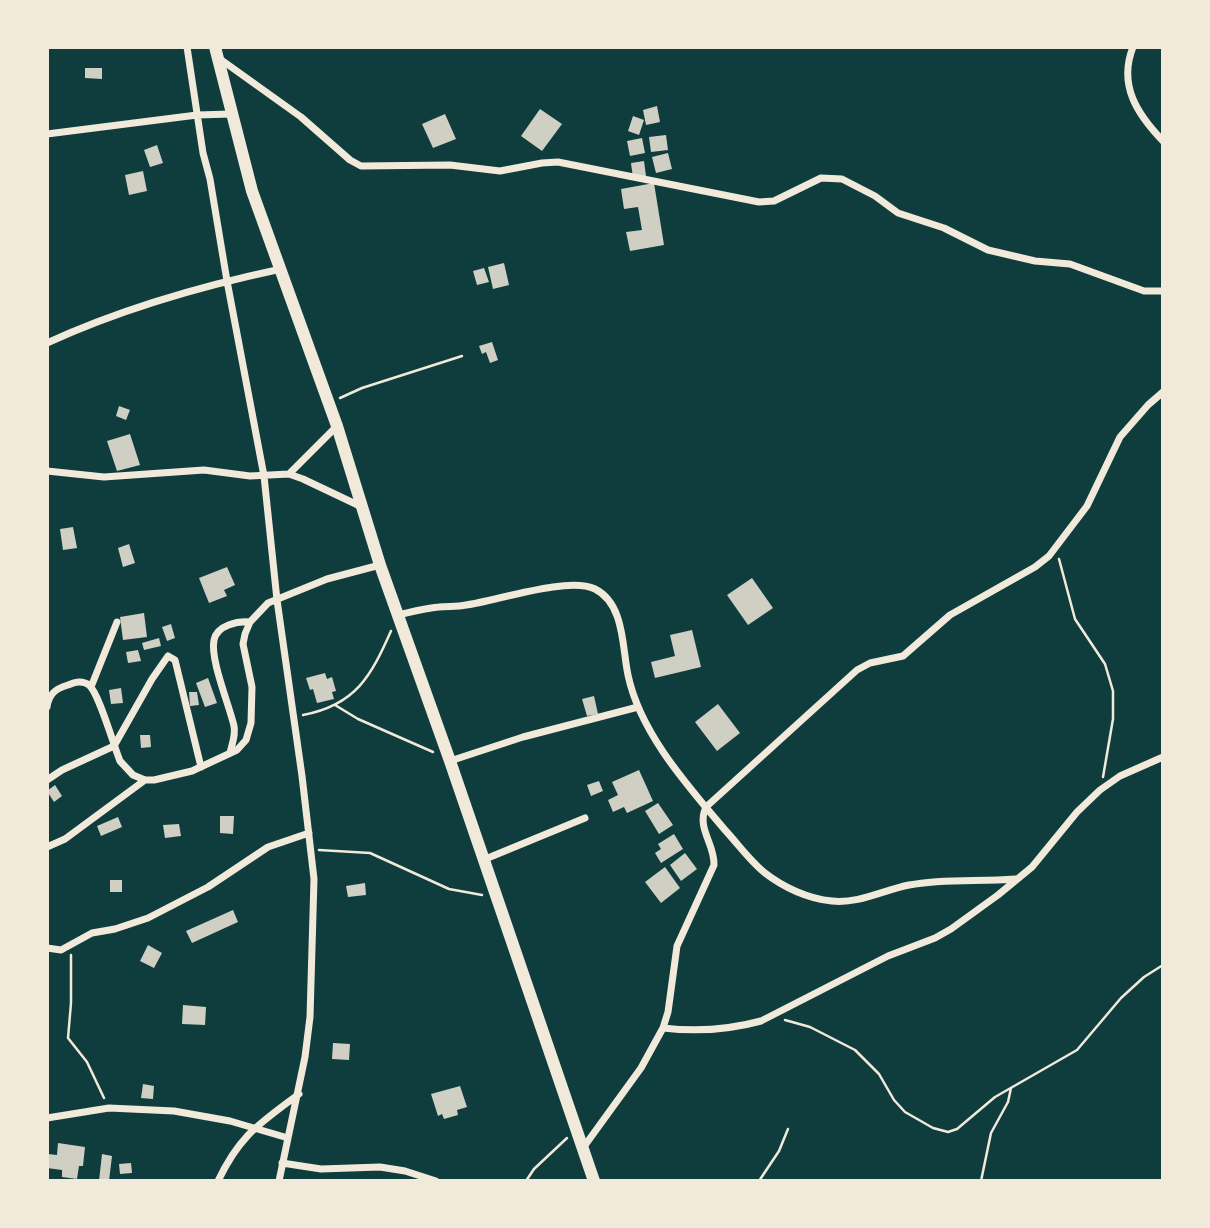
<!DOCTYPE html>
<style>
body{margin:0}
#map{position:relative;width:1210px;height:1228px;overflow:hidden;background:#0f3d3e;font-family:"Sofia Sans Condensed",sans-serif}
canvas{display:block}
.frame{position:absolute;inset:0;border:49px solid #f1e9da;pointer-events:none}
</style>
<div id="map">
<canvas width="1210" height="1228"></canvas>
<div class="frame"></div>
</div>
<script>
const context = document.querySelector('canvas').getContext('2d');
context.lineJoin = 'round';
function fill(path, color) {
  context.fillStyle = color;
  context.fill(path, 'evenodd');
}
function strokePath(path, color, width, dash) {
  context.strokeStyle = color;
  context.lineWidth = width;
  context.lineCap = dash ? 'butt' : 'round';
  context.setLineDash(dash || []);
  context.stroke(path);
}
const building = new Path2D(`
 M85 68H102V79L85 78Z
 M657 106 660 122 646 125 643 110Z
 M540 109 562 124 542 151 521 136Z
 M445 114 456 139 433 148 422 124Z
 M633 116 644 120 639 135 628 131Z
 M666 135 668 150 651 152 649 137Z
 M642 138 645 153 630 156 627 141Z
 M157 145 163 163 150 167 144 150Z
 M668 153 672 169 656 173 652 157Z
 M644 161 646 176 633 178 631 163Z
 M143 171 147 191 129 195 125 175Z
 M654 183 664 245 630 251 626 232 642 230 638 207 624 209 621 189Z
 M504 263 509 285 493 289 488 267Z
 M484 268 489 282 477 285 473 271Z
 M492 342 498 360 490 363 486 352 482 354 479 346Z
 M119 406 130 410 126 420 116 416Z
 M130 434 140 465 117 471 107 441Z
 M73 527 77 548 63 550 60 529Z
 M129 544 135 563 123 567 118 548Z
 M227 567 235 585 224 590 227 596 209 603 199 578Z
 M752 578 773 608 748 625 727 595Z
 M144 613 147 637 123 640 120 617Z
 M171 624 175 638 167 641 162 627Z
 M692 630 701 667 655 678 651 662 675 656 670 635Z
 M159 638 161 646 144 650 142 643Z
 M138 650 141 661 128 663 126 652Z
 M325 673 327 679 332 677 336 691 332 692 334 699 317 703 313 689 310 690 306 678Z
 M208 678 217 703 205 707 196 683Z
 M121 688 123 703 111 704 109 690Z
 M189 692H197L199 705 190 706Z
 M594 696 598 714 587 716 582 699Z
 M718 704 740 733 717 751 695 722Z
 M140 735H150L151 747 141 748Z
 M639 770 653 801 627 813 624 807 613 812 608 800 618 795 612 782Z
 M599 781 603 791 591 796 587 785Z
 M55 785 62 796 54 802 47 791Z
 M658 803 673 825 659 834 645 811Z
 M220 816H234L233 834 220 833Z
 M118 817 122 827 101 836 97 826Z
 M179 824 181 836 165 838 163 825Z
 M674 834 683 849 661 863 655 853 661 849 658 844Z
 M685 853 697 869 681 881 670 865Z
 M665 867 680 888 661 903 645 882Z
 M110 880H122V892H110Z
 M365 883 366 895 348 897 346 886Z
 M233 910 238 922 192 943 186 931Z
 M148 945 162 953 154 968 140 961Z
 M183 1005 206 1007 205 1025 182 1024Z
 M333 1043 350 1044 349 1060 332 1059Z
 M143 1084 154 1086 153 1099 141 1098Z
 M460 1086 467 1107 457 1110 458 1115 444 1119 442 1114 438 1116 431 1094Z
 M58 1143 85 1147 83 1166H79L77 1179 62 1177V1170L47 1168 48 1154 57 1155Z
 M102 1154 112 1156 109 1181H99Z
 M131 1163 132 1173 120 1174 119 1164Z`);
const path = new Path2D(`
 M340 398 362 388 462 356
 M1059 559 1075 619 1105 664 1113 691V719L1103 777
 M335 705 358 719 433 752
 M303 715C356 705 371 676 391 631
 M319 850 370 853 449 889 482 895
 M71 955V1003L68 1038 87 1062 104 1098
 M785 1020 810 1027 855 1050 879 1074 894 1100 905 1112 933 1128 948 1132 957 1129 995 1097 1077 1050 1121 998 1144 977 1163 965
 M526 1181 534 1169 567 1138
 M759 1181 779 1151 788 1129
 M981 1181 991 1133 1008 1102 1011 1088`);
const minor = new Path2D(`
 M187 47 203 153 210 179 227 281 264 476 277 600 302 776 314 879 310 1017 305 1057 279 1181
 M1133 47C1118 85 1137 114 1163 141
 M220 59 301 117 350 160 361 166 450 165 500 171 542 163 558 162 759 202 774 201 821 178 842 179 875 196 898 213 944 228 988 250 1035 261 1070 264 1144 291H1163
 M47 134 197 115 231 114
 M47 343C121 309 201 286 281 269
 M47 471 104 477 204 470 250 476 289 474 303 479 362 507
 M289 474 337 426
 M398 615C411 612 425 608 439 607 448 606 457 607 466 605 496 601 568 576 595 589 625 604 622 648 628 675 640 733 688 786 725 830 738 844 750 861 765 873 783 887 808 899 832 901 858 904 884 890 909 885 945 878 979 882 1015 879
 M91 687 117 622
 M47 707C49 694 55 689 68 685 75 682 82 680 89 685 99 693 114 747 120 761L133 775 145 780H154L192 771 237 750 246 740 251 723 252 687 243 644 245 634 250 622 268 603 327 579 380 565
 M230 753C232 744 236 735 234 726 229 704 210 660 214 640 217 625 238 621 250 622
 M450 761 523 737 638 707
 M47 780 62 770 114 746 152 679 168 656 175 660 201 767
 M47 847 65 839 145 780
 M483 860 585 818
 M47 948 61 950 92 933 115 929 148 918 208 887 268 847 309 833
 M663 1028C697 1032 728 1030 761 1021L888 956 935 938 951 929 998 895 1032 867 1077 812 1100 790 1120 776 1163 757
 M47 1118 109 1108 174 1111 230 1121 288 1138
 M583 1148 641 1068 663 1028 668 1012 677 946 714 865C715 844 696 828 706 807L857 670 870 663 903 656 950 615 1035 567 1049 556 1087 506 1120 437 1148 405 1163 392
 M282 1163 321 1169 380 1167 405 1171 436 1181
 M218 1181C240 1135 259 1124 299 1094`);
const trunk = new Path2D(`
 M215 47 252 191 337 426 380 565 450 761 594 1181`);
fill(building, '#cfcfc3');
strokePath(path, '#f1e9da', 2.5);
strokePath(minor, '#f1e9da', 7);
strokePath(trunk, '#f1e9da', 12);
</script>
